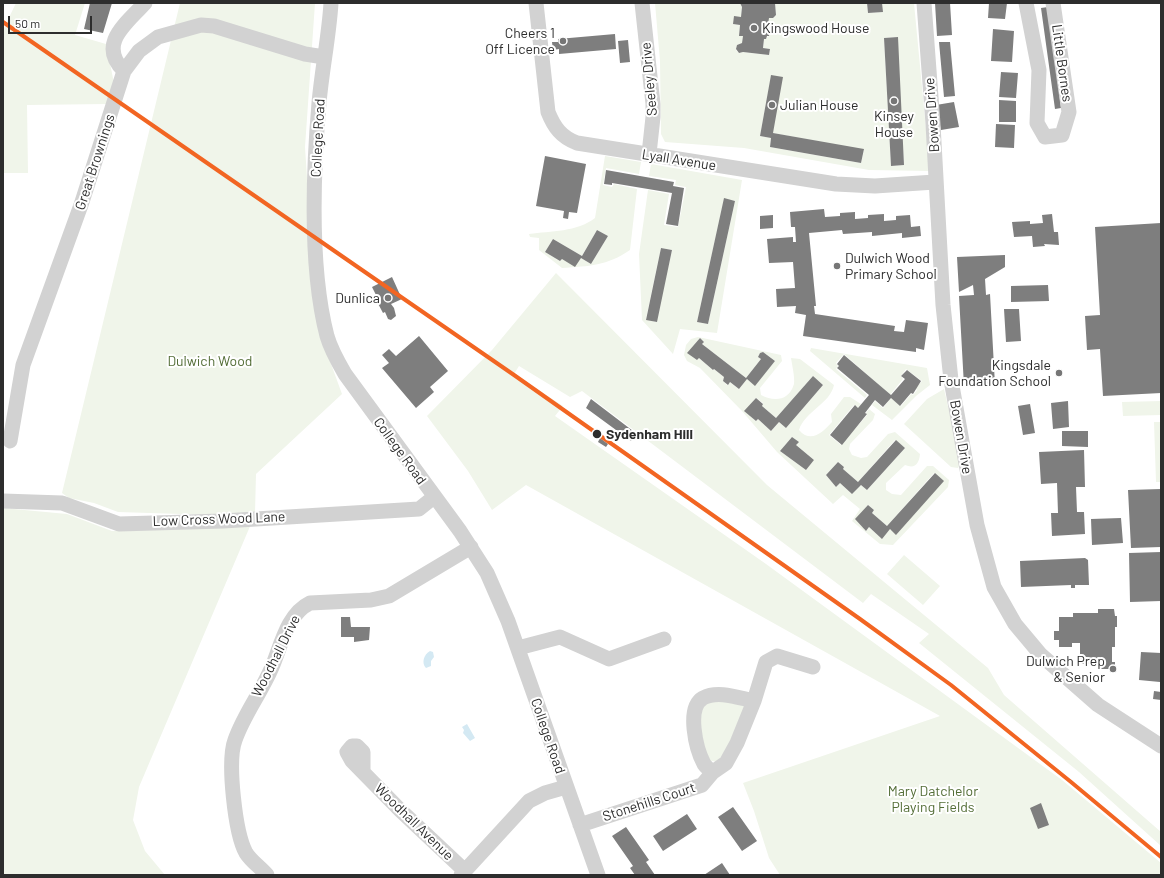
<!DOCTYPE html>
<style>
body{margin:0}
#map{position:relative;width:1164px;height:878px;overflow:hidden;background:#fff;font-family:Barlow,sans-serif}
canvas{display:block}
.frame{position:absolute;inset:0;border:4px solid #2d2d2d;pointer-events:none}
.scale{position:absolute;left:8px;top:16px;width:84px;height:18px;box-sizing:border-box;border:2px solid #2d2d2d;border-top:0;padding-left:5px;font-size:12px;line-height:14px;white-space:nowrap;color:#2d2d2d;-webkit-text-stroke:3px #fff;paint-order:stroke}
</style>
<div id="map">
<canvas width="1164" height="878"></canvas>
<div class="frame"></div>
<div class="scale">50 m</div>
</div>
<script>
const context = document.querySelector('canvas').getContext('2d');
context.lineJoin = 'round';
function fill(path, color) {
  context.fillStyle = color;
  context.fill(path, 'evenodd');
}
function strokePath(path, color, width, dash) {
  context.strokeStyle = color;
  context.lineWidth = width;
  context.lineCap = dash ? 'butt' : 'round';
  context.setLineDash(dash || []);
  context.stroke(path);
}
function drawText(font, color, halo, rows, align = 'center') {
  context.font = font + ' Barlow,sans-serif';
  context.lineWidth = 4;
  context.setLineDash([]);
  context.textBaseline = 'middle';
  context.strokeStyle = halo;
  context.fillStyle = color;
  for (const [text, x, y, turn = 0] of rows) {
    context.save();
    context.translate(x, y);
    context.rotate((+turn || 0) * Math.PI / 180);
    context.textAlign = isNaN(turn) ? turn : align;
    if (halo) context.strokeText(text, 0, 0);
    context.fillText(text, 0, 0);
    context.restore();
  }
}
const green = new Path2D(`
 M16 3H85L75 35 106 44 114 83 107 104 27 105 28 173H3V30Z
 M180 3H315L305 147 313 270 323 342 342 394 256 474 255 513 212 515 118 512 94 503 69 498 62 493Z
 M655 3H740L742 7 741 17 733 24 740 25 739 36H743L742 43 737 45 736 50 739 53 743 52 769 55 770 49 763 48 764 39 769 36 770 31H767L769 18H773L776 15 775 3H867L868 13 882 12V3H914L930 171 869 170 744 148 665 142 661 134 660 61ZM897 37 904 165 891 166 884 38ZM771 76 773 133 864 150 861 163 770 147 771 138 760 136Z
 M605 156 641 162 639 174 606 168 603 185 612 187 614 184 637 189 630 250C607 266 589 266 562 268L539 250V238L530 237 529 234C551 231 577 232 595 218ZM597 230 608 236 591 264 581 258 562 259 560 261 545 252 553 239 582 256Z
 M651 164 742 180 717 333 680 329 673 354 642 320 639 254 648 190 669 194 664 225 678 227 686 187 675 185 676 180 649 176ZM724 199 735 201 708 324 697 322ZM661 248 672 250 656 322 646 319Z
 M556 273 767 485 988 668 1004 695 1161 832V846L1079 772 919 643 929 634 871 594 863 603 582 391 570 397 519 366 514 374 563 406 555 416 766 564 1062 780 1161 863V875H780L769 858 754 811 743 783 940 716 526 485 492 510 468 471 427 416 492 350Z
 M698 337 781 355 782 361 760 388 761 395C774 402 789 401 794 384 795 377 792 365 791 358L800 359 834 385C830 404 805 411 799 430 811 444 823 432 832 422L831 414 844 397H850L861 404 858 408 854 405 829 435 841 445 867 415 866 413 869 409 875 414 873 420 850 444 849 449 852 455 861 458 867 457 888 434 895 432 920 454C919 464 915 469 905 465L886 483V490L892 494 901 495 927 466H933L949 480 948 487 893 545 880 544 852 521 860 509 843 495 833 504 777 452 742 411 700 368 687 361 684 355 686 345 691 339ZM700 338 704 342 702 344 746 378 761 359 758 357 760 353 763 352 775 361 755 385 747 379 739 389 730 382 727 385 723 381 724 377 714 369 713 370 699 358 697 360 688 353ZM813 376 823 385 786 428 779 422 771 431 758 419 756 421 745 411 756 398 763 403 762 406 776 418ZM792 437 798 442 796 445 814 460 806 470 780 451ZM895 440 905 448 867 490 861 485 852 494 840 483 836 487 826 475 838 462 844 467 843 469 858 482ZM934 473 943 481 896 534 890 529 881 538 869 527 866 531 856 519 868 505 874 510 872 513 887 526Z
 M811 348 927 368 930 385 916 396 892 420 872 405 875 401 883 408 891 398 901 406 911 394 913 395 917 390 915 388 922 381 906 369 901 376 903 379 890 395 844 354 836 363 838 366 836 369 867 395 865 398 810 351Z
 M944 389 961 462 958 468 951 467 904 424 927 399Z
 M1161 401V415L1123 416 1122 402Z
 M1154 422H1161V482H1156Z
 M3 508 67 514 112 531 251 524 139 787 133 820 145 851 165 875H3Z
 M904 555 940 586 923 605 887 574Z
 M713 700 745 705 736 738 717 762 708 760 698 724 703 704Z`);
const water = new Path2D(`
 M430 651 433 652 434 657 431 661V666L426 668C421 663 424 654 430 651Z
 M467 724 475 738 470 741 463 733 464 730 462 727Z`);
const building = new Path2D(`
 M90 3H112L103 33 84 29Z
 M740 3H775L776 15 773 18H769L767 31H770L769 36H767L766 39H764L763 48 770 49 769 55 743 52 739 53 736 49 737 45 742 43 743 36H739L740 25 733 24 734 16 741 17 742 7Z
 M867 3H882L883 12 868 13Z
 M935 3H950L952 35 937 36Z
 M989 3H1007L1005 19 988 18Z
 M1048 7 1061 108 1055 109 1041 8Z
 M993 29 1014 31 1012 62 991 61Z
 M615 34 616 49 559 54V49L553 50 552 42H558V39Z
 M898 37 904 165 891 166 884 38Z
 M628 40 630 62 620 63 618 41Z
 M939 42H950L955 96 944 97Z
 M1001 72 1018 73 1016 98 999 97Z
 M771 75 783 77 773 133 864 149 861 163 770 147 771 138 760 136Z
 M999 100 1016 101V122H999Z
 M954 102 959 127 941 130 936 105Z
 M996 124 1015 125 1014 148 995 147Z
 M545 156 586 164 577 213 569 212 568 219 563 218 564 211 536 206Z
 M606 170 674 182 673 186 684 188 678 226 666 224 672 193 612 183V185L604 184Z
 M724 198 735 201 708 324 697 322Z
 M824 209 825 217 840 216V213L855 212V219L868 218V215L884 214V221L896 220V216L910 215 911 227 920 226 921 236 902 238V233L872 236V232L843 234 842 230 809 233 816 306H814L815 314 895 326 894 331 904 332 906 320 928 323 924 350 916 348V352L803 336 806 315 795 313 796 306 777 307 776 289 795 288 793 262 769 263 767 239 793 237V242H796L795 227H791L790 212Z
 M1052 214 1054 232H1058L1059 245 1044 244 1045 246 1033 247 1032 236 1014 237 1012 222 1030 221V224L1043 223 1042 215Z
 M773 215V228L760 229V216Z
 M1161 223V393L1103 396 1100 349 1087 350 1085 316 1100 315 1095 227Z
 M597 230 608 236 591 264 581 258 575 267 562 259 560 261 545 252 553 239 582 256Z
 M661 248 672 250 657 322 646 320Z
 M1005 255V267L985 279 986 295 990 294 995 385 964 386 959 296 974 295 973 285 959 292 957 257Z
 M392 277 402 299 391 304 394 308 396 316 391 320 388 319 385 312 383 313 374 296 376 295 372 287Z
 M1048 285 1049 301 1011 302V286Z
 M1004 309H1019L1021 341 1006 342Z
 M419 336 448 371 430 387 434 392 416 408 382 368 389 363 382 355 389 349 396 356Z
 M700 338 704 342 702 344 746 378 761 359 758 357 760 353 763 352 775 361 755 386 747 379 739 389 730 382 728 385 723 381 724 377 714 369 713 370 699 358 697 360 687 353Z
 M844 355 891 395 905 379 901 376 907 370 921 381 913 394 911 393 900 406 891 398 883 407 875 400 865 413 867 414 842 445 830 435 855 405 858 408 869 395 837 368 839 366 837 364Z
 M813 376 823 385 786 428 779 422 771 431 758 419 756 421 744 411 756 398 763 404 762 406 776 418Z
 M591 399 637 434 631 441 586 408Z
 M1068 401 1069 427 1053 429 1051 403Z
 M1030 404 1035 433 1023 435 1018 406Z
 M1062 431H1088V447L1062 446Z
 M792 437 799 442 796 445 814 460 806 470 780 451Z
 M600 438 608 444 606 447 598 442Z
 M896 440 905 448 867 490 861 485 852 494 840 483 836 487 826 475 838 462 844 467 843 469 858 482Z
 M1084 450 1085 487H1076L1077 512H1084L1085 534 1052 536 1051 513H1058L1057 483 1041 484 1039 452Z
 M935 473 944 481 896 535 890 529 882 539 869 527 866 531 855 519 868 505 874 510 872 513 887 526Z
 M1161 489V547L1131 548 1128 490Z
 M1121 518 1123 543 1092 545 1091 519Z
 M1161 552V601L1130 602 1129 553Z
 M1085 558 1088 560 1089 585H1075V588H1071V585L1021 587 1020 561Z
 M1098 609H1114L1115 616H1117V627H1115V647H1112V662H1115V669H1101V664H1080V643H1072V647H1059V640H1054V631H1059V617H1073V613H1098Z
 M341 617H350L351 627H370L369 640 354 642V637H341Z
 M1141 652 1161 653 1160 682 1139 680Z
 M1154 691 1161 692V700L1153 699Z
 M1041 803 1049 825 1038 829 1030 808Z
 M733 807 757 841 742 851 718 817Z
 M687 814 697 829 663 851 653 836Z
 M626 827 649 860 646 862 655 875H635L630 868 633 866 612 836Z
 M722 863 730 875H704Z`);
const minor = new Path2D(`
 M331 3C329 36 322 69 319 103 313 174 309 266 327 336 331 350 338 362 345 374L460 531 487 573 508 621 598 875
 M536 3 548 112C554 127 561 137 577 143L836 184 875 186 935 182
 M642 3 653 104V117L649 154
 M924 3 933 124 943 305 951 380 977 525 994 587 1015 624 1041 655 1098 705 1161 746
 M1026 3 1039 70 1037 123 1045 137 1062 135 1069 112 1053 3
 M124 71C97 44 126 24 145 3
 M10 441 23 365 81 205 124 71 139 51 158 37 201 25 214 26 305 54 324 57
 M3 501 62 503 119 524 223 521 419 509 434 497
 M518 648 560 637 609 659 664 639
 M363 772V752L357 746H352L347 752 352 761 400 810 465 871
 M713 772C710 770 706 767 704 764 696 749 686 708 703 698 718 690 739 698 754 701
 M580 825 702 785 713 772 726 763 737 743 754 701 766 662 777 656 813 667
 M267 875C261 868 251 861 246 853 235 833 227 761 235 740 244 714 261 693 272 667 281 646 287 614 310 603L371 600 389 596 471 547
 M461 875 529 801 545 793 566 787`);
const rail1 = new Path2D(`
 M3 22 514 375 860 619 951 685 1071 782 1161 857`);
const markers = [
 [754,28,4,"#767676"],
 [563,41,4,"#767676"],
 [894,101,4,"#767676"],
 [772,105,4,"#767676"],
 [837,266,4,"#767676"],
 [388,298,4,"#767676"],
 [1059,373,4,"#767676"],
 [597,434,5,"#2d2d2d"],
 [1113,669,4,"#767676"]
];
const poiNames = [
 ["Kingswood House",762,28,"left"],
 ["Cheers 1",555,33],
 ["Off Licence",555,49],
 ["Julian House",780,105,"left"],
 ["Kinsey",894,116,"center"],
 ["House",894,132,"center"],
 ["Dulwich Wood",845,258,"left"],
 ["Primary School",845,274,"left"],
 ["Dunlica",380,298],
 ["Kingsdale",1051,365],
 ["Foundation School",1051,381],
 ["Dulwich Prep",1105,661],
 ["& Senior",1105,677]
];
const streetNames = [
 ["Little Bornes",1062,63,82],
 ["Seeley Drive",649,79,-95],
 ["Bowen Drive",932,115,-94],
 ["College Road",318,138,-87],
 ["Lyall Avenue",679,160,9],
 ["Great Brownings",95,162,-72],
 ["Bowen Drive",961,437,80],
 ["College Road",400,451,54],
 ["Low Cross Wood Lane",219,519,-2],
 ["Woodhall Drive",276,656,-63],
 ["College Road",548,736,71],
 ["Stonehills Court",649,802,-18],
 ["Woodhall Avenue",414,822,44]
];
const parkNames = [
 ["Dulwich Wood",210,361],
 ["Mary Datchelor",933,791],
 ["Playing Fields",933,807]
];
const stopNames = [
 ["Sydenham Hill",606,434]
];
fill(green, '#f0f5ea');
fill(water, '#d4e9f3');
fill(building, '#7e7e7e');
strokePath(minor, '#d2d2d2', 15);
strokePath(rail1, '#f26522', 4);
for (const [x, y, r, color] of markers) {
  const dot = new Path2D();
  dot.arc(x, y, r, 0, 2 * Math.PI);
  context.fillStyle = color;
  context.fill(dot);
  strokePath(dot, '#fff', 1.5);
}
drawText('14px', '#2d2d2d', '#fff', poiNames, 'right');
drawText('14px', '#2d2d2d', '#fff', streetNames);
drawText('14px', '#536d36', '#fff', parkNames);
drawText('bold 14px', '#2d2d2d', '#fff', stopNames, 'left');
</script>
